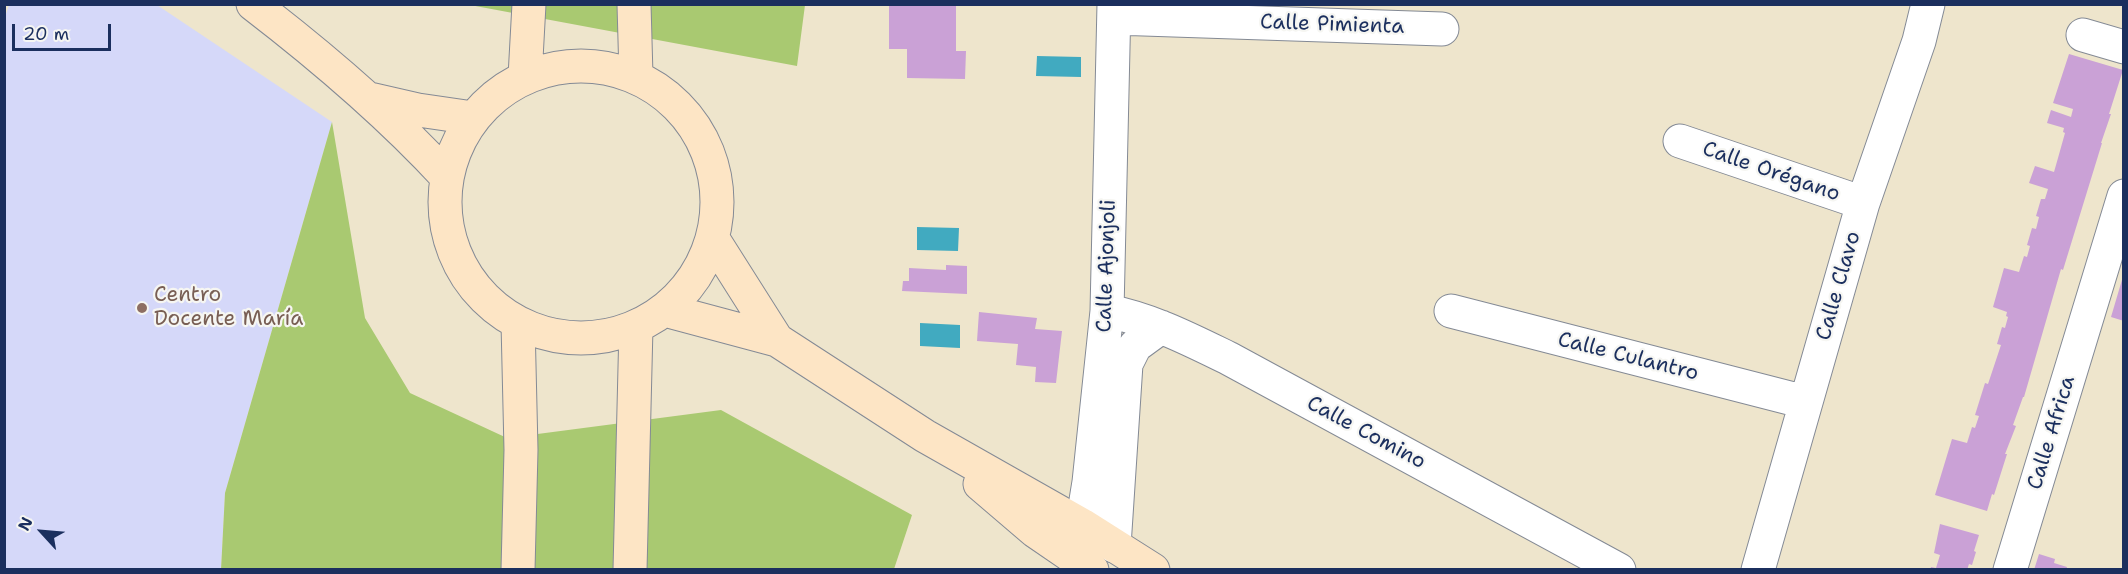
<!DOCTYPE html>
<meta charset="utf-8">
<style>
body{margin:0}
#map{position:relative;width:2128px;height:574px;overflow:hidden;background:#eee5cc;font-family:"Shantell Sans",sans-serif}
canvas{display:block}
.frame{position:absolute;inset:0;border:6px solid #1b2f5e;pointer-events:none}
.north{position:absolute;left:12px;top:502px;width:60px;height:60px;-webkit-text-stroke:4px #f6f6f2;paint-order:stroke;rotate:296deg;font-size:16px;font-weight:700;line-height:24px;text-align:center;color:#1b2f5e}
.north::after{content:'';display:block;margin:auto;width:21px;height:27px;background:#1b2f5e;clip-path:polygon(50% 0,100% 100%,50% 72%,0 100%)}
.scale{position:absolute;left:12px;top:24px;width:99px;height:27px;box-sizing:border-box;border:3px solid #1b2f5e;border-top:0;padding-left:8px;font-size:18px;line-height:21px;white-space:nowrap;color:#1b2f5e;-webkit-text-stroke:4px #f6f6f2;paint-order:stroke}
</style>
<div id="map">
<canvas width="2128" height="574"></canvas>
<div class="frame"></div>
<div class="north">N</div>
<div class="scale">20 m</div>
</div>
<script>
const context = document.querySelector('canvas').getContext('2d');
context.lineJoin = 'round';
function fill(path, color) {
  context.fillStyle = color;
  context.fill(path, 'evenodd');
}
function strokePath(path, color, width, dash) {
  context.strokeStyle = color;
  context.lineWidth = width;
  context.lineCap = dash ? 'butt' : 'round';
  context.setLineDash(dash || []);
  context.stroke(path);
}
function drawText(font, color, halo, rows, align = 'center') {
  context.font = font + ' "Shantell Sans",sans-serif';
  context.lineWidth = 4.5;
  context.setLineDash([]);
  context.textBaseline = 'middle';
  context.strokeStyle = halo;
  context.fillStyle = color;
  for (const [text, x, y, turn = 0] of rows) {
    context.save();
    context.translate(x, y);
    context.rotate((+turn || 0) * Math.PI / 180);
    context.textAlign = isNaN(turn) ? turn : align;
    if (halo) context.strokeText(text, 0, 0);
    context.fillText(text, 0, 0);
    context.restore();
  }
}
const built = new Path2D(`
 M9 5H157L332 122 225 493 221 569 5 570V17Z`);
const green = new Path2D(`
 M470 5H805L797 66Z
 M332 122 365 318 410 393 507 438 721 410 912 515 894 569 221 570 225 493Z`);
const water = new Path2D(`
 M1037 56 1081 57V77L1036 76Z
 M917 227 959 228 958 251 917 250Z
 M920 323 960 325V348L920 346Z`);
const building = new Path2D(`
 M889 4H956V51H966L965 79 907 78V49H889Z
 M2069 54 2123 70 2109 114H2111L2101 143H2102L2063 270 2061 269 2024 397H2023L2013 425 2016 426 2005 454H2007L1994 495 1992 494 1987 511 1935 495 1952 439 1967 443 1972 427 1975 428 1979 416 1975 415 1985 383 1988 384 2001 345 1997 344 2002 327 2005 328 2008 317 2006 316 2007 312 1993 307 2004 268 2019 272 2024 256 2027 257 2030 246 2027 245 2032 228 2036 229 2039 217 2036 216 2041 199H2045L2048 189 2029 183 2035 166 2054 172 2058 158 2065 133 2063 132 2064 128 2047 123 2051 110 2071 117 2073 109 2053 103Z
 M946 265 967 266V294L902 291 903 281H909V268L946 270Z
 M2124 273V321L2111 317Z
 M979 312 1037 318 1035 329 1062 331 1056 383 1035 382 1036 367 1016 365 1018 344 977 341Z
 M1940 524 1979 535 1974 551 1976 552 1972 565 1969 564 1967 570H1930L1931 567 1936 568 1940 555 1934 553Z
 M2039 554 2055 559 2054 563 2067 567 2066 570H2034Z`);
const street = new Path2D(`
 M1114 18 1442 29
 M2083 35 2124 47
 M1680 141 1863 203
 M1107 311C1150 319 1189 339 1228 358L1619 570
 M1451 311 1805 402
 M1082 525 1089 482 1107 311 1114 4
 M1114 546 1126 364 1135 346 1161 327
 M1758 570 1863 203 1919 41 1928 4
 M2010 570 2124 196`);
const secondary = new Path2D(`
 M253 4C322 57 388 113 447 177
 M634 4 636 76
 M445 202a136 136 0 1 1 272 0a136 136 0 1 1-272 0Z
 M525 77 529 4
 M370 99 418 110 473 118
 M713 239 777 340
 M665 310 777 340 925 436 1082 525 1153 570
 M518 323 521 450 518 570
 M980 484 1035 531 1092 570
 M630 570 636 327`);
const markers = [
 [142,308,6,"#8d6e63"]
];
const streetNames = [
 ["Calle Pimienta",1332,25,2],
 ["Calle Orégano",1771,172,19],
 ["Calle Ajonjoli",1107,266,-88],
 ["Calle Clavo",1839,286,-74],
 ["Calle Culantro",1628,357,14],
 ["Calle Comino",1366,433,28],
 ["Calle Africa",2052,433,-73]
];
const educationNames = [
 ["Centro",154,296],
 ["Docente María",154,320]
];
fill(built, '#d5d8f9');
fill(green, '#a9c971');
fill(water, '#41aac0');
fill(building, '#caa1d6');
strokePath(street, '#848a95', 35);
strokePath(secondary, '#848a95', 35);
strokePath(street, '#fff', 33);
strokePath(secondary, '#fde5c5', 33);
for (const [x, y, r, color] of markers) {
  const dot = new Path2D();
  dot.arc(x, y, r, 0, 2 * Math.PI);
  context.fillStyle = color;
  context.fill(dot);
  strokePath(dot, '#f6f6f2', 2);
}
drawText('21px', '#1b2f5e', '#f6f6f2', streetNames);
drawText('21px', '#785e54', '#f6f6f2', educationNames, 'left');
</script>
